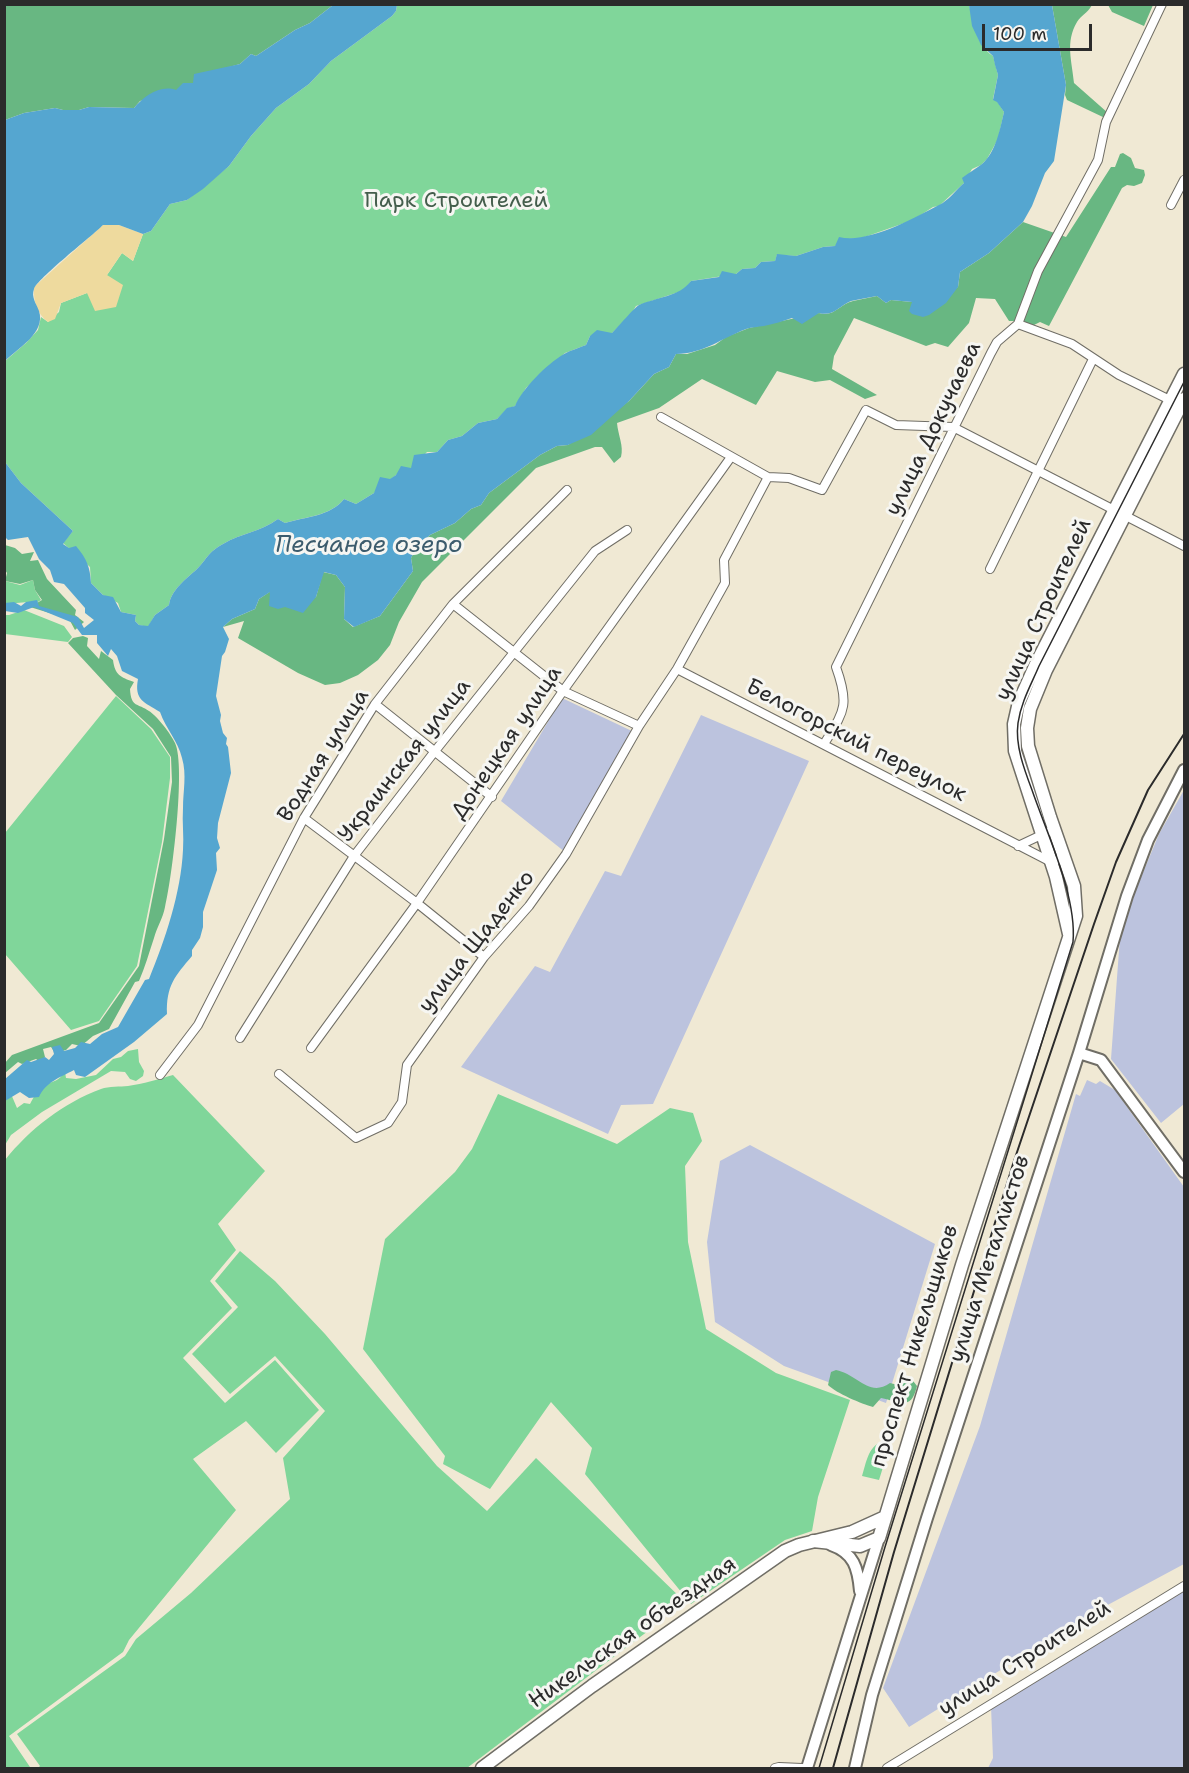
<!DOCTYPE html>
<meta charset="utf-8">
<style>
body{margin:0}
#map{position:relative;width:1189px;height:1773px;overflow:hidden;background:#f0e9d4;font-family:"Shantell Sans",sans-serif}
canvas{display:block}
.frame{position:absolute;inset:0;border:6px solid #2b2b2b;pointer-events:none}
.scale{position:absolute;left:982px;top:24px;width:110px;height:27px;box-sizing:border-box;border:3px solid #2b2b2b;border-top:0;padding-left:8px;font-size:18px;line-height:21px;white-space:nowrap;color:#2b2b2b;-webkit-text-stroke:4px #f6f6f2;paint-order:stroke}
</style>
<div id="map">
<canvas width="1189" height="1773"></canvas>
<div class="frame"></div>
<div class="scale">100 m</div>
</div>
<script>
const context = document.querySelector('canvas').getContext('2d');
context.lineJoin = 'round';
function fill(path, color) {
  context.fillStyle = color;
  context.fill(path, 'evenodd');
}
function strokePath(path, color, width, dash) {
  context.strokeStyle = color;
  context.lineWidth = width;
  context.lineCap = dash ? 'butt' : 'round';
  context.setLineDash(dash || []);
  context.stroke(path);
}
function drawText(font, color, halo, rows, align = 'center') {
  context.font = font + ' "Shantell Sans",sans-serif';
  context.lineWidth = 6;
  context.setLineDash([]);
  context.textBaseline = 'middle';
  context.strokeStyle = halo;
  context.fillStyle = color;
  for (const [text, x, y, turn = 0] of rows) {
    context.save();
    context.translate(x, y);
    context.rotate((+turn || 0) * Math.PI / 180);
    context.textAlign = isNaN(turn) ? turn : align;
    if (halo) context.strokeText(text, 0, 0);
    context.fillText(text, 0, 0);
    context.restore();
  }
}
const industrial = new Path2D(`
 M562 698 634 732 565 852 501 801Z
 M701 715 809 761 653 1104 621 1105 608 1134 461 1067 535 966 550 972 605 871 621 876Z
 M1184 790V1104L1161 1123 1111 1059 1120 937 1137 887 1159 834Z
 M1087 1080 1096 1084 1100 1081 1115 1090 1184 1187V1564L1089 1615 909 1727 883 1688 980 1426 1076 1094 1080 1096Z
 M750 1145 935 1244 886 1403 784 1366 715 1322 707 1242 720 1161Z
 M1184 1590V1768H988L993 1758 991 1706Z`);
const green = new Path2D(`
 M397 5H969C974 23 975 44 993 56L998 75 993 99 997 101 1004 112 998 139 987 159 981 165 972 169 964 183 939 206 933 207 913 220 862 238 848 239 835 246 823 247 796 256 777 255 775 261 761 262 755 268 742 269 736 274 691 281 685 290 636 306 630 316 612 333 590 336 586 345 565 353 526 388 515 406 507 409 497 419 478 423 462 436 448 440 437 452H427L411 469 396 475 374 493 356 504 344 499C331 516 304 517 285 523L278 519C261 532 241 533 223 544 208 552 207 559 197 569 186 579 171 590 169 605L155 615 148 627 139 625 135 621 136 615 121 612 118 603 103 595 91 583 90 567 63 543 73 531 21 483 5 462V361L26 343 38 330 41 317 48 322 59 312 61 303 87 293 107 275 122 253 133 261 143 234 151 231 170 204 187 200 229 166 251 136 276 108 309 84 331 61 392 16 396 11Z
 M33 580 35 590 41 600 30 607 28 602 5 604V581L20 585Z
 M24 610 64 626 72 637 68 642 5 634V615H9Z
 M116 696 151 729 170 757V778L162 842 137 966 99 1021 71 1030 5 954V833Z
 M138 1049 139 1062 144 1071 143 1076 136 1081 130 1079 125 1072 111 1071 42 1112 11 1135 5 1145V1099L11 1094 17 1108 24 1103 30 1104C34 1097 37 1089 45 1085 56 1079 55 1084 65 1072L66 1078 76 1079 96 1075 113 1059 121 1057 128 1051Z
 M173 1075 265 1171 218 1224 236 1250 210 1281 232 1308 183 1358 225 1403 275 1360 319 1410 276 1453 246 1421 193 1459 236 1510 129 1640 123 1652 9 1736 30 1767 5 1768V1160C30 1129 63 1103 101 1089 109 1086 120 1087 128 1086 143 1084 159 1079 173 1075Z
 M498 1094 617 1144 670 1108 693 1113 702 1141 685 1166 688 1242 706 1329 776 1373 850 1400 818 1497 812 1531 785 1540 691 1604 585 1474 592 1448 551 1402 490 1489 443 1464 445 1456 363 1349 385 1239 455 1172 472 1149Z
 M240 1251 275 1281 325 1334 437 1466 487 1511 536 1458 683 1600 648 1631 467 1768H38L40 1766 17 1734 125 1656 136 1639 191 1593 290 1499 283 1458 325 1411 275 1356 230 1394 192 1354 238 1307 215 1281Z
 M882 1442 889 1448 879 1480 862 1476C866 1464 868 1446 882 1442Z`);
const forest = new Path2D(`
 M5 5H333L310 23 295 30 256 56 251 54 240 64 226 68 176 91 140 101 134 108 89 107 79 110H63L55 108 24 113 5 120Z
 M1052 5H1092C1087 14 1081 15 1077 22 1065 42 1072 61 1074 83L1108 113 1105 118 1067 100 1065 95 1066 85Z
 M1108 5H1153L1144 26 1112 12Z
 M1123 153 1131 158 1135 168 1144 170 1145 175 1142 183 1134 186 1127 185 1122 188 1049 326 1040 322 1032 326 1023 321H1009L995 299 976 298 969 323 948 347 935 343 926 346 854 318 834 356 832 369 877 395 865 399 830 380 815 382 777 371 756 405 702 379 659 408 617 423C618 435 624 446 621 457L614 463 602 447H595L536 468 422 582 399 622 390 645 378 660 358 675 340 683 325 685 298 673 238 638 244 621 223 627 232 619 255 609 259 599 271 591 285 607 316 597 323 572 336 575 345 587 344 619 353 627 380 616 413 571 411 558 417 547 430 535 455 523 471 509 481 505 489 493 540 455 557 446 568 445 629 401 654 374 669 367 676 354H687L715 345 726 337 749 328 819 313C833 318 840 304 853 301 861 299 869 298 877 296L886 303 891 300 912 302 958 287 960 272 989 253 1023 222 1066 237 1111 167H1115L1120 154Z
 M5 545 15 548 22 554 34 552 30 561 38 560 47 579 76 610 75 615 84 622 75 630 69 619 30 607 42 600 35 590 33 580 20 584 5 581 7 573 5 570Z
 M83 636 88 638 87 646 99 659 101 651 113 660C115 675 120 677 134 682L130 689C131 708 138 703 149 711 157 716 171 734 175 743 186 766 172 879 165 907 163 918 157 927 154 938 149 953 145 967 139 981L135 982 109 1029 93 1036 81 1046 72 1044 66 1050 55 1053 51 1047 43 1049 45 1057 40 1062 36 1059 22 1064 18 1062 5 1073 4 1064 12 1055 99 1023 139 966 164 839 172 782 171 757 153 729 116 695 68 643 73 638Z
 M836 1370C857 1374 869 1398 890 1383L898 1385 903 1378 910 1377 917 1386C911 1411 901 1402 881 1398L873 1407C862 1404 836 1393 828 1385L831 1372Z`);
const sand = new Path2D(`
 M103 225H119L143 234 133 261 122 253 107 275 123 285 116 307 95 311 87 293 61 303 55 319 48 322C37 314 33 300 34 287Z`);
const water = new Path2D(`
 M333 5H397L396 11 392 16 331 61 309 84 276 108 251 136 229 166 203 189 187 200 170 204 151 231 143 234 119 225H103C92 236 37 279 34 289 31 297 36 303 39 311 46 333 18 348 5 361V120L24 113 55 108 63 110H79L89 107 134 108C143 97 160 84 176 90L183 83H193L194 74 240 64 251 54 256 56 295 30 310 23Z
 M969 5H1052L1066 85 1054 161 1045 173 1032 206 1023 222 989 253 960 272 958 287 946 303 929 315 923 317 912 314 909 311 912 302 891 300 886 303 877 296C868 298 859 299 851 301 839 306 833 317 819 313L802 324 792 318C783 321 774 324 764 326 758 327 752 327 746 329 722 338 703 354 676 354L669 367 654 374 629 401 591 435 568 445 557 446 540 455 489 493 481 505 471 509 455 523 430 535 417 547 411 558 413 571 380 616 354 627 344 619 345 587 336 575 324 572 316 597 303 613 285 607 278 609 269 606 270 592 259 599 255 609 232 619 223 627 229 639 225 652 222 656 216 696 221 715 220 721 223 733 227 738 226 744 228 747 231 773 218 823 217 838 220 848 216 853 217 870 203 912V927L200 938 192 950V956C175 976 166 986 167 1014L134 1042 85 1077 76 1075 74 1070C59 1078 46 1082 39 1097L29 1098 20 1092 5 1101V1079L27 1060 31 1062 45 1057 49 1060 54 1054 52 1047 60 1045 64 1051 75 1048 81 1042 90 1044 102 1034 118 1027 145 980 149 979C165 940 181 893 183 850 184 836 182 822 183 808 183 791 187 775 182 758 178 741 166 729 160 712 144 702 134 700 138 679L122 671 117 656 111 649 108 656 97 643V635H82L73 623 34 607 18 613 5 611V603L14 602 21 606 26 602 37 600 39 606 78 617 84 628 94 620 85 613V608L64 584 54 582 50 570 39 559 28 537 8 540 5 537V462L21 483 73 531 63 544 69 548 76 546C87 559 90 567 91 583L103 595 113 597 121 612 136 615 135 621 139 625 148 626 155 615 169 605C171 590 186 579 197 569 207 559 208 552 223 544 241 533 261 532 278 519L285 523C305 517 331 516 344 499L356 504 374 493 380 477 390 479 396 475 401 466 411 468 414 455 437 452 448 440 462 436 478 423 497 419 507 408 515 406C522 389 547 364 564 354 571 350 579 348 586 345L590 336 597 330 612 333C618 327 634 308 639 305 657 297 679 297 691 281L719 277 722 271 736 274 742 269 755 268 761 262 775 261 777 254 796 256 823 247 835 246 839 237C868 244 914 218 939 205 948 201 956 190 964 183L962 178C968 173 976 169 982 164 996 152 1000 129 1004 112L997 102 993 100 998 75 995 65 993 56 981 45 972 26Z`);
const street = new Path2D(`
 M1171 205 1184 180
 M1018 324 1072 344 1119 375 1174 402
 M661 417 768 477
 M990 569 1093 359
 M453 604 563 691 639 726
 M677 669 1051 862 1064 858
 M375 704 492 797
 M824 744C844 711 850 706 836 667L991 353 997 342 1018 324 1038 271 1098 160 1106 122 1162 4
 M304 818 417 903 484 957
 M1018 846 1054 829
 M240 1038 354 856 435 751 595 551 627 530
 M311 1048 417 903 563 691 731 457
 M279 1074 356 1138 388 1123 402 1102 407 1065 484 957 529 906 566 854 639 726 677 669 725 583 724 560 768 477 789 478 822 490 866 410 896 425 953 427 1184 546
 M160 1075 198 1025 304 818 375 704 453 604 567 490
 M775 1768 779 1767 802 1768
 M887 1768 1184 1586`);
const secondary = new Path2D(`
 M1079 1053 1101 1060 1184 1172
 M831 1545C854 1553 858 1568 860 1591
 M807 1768 879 1538
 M855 1768 872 1695 927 1518 1079 1053 1127 896 1148 840 1184 770`);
const primary = new Path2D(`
 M1069 934 1056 877 1015 751 1014 724 1019 702 1036 664 1184 374
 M813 1541 860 1546 879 1538 962 1265 1076 916 1074 886 1050 817 1028 746 1027 728 1030 709 1046 670 1184 399
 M482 1768 592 1686 785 1551 799 1545 852 1532 885 1517`);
const tram = new Path2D(`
 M819 1768 885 1547 1073 942C1077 896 1047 834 1032 790 1024 769 1015 745 1018 723 1021 702 1031 685 1039 666L1184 382`);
const rail = new Path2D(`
 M833 1768 894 1552 1013 1164 1094 924 1116 862 1148 790 1184 734`);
const parkNames = [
 ["Парк Строителей",456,201]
];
const streetNames = [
 ["улица Докучаева",934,429,-64],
 ["улица Строителей",1044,610,-65],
 ["Белогорский переулок",856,741,27],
 ["Донецкая улица",507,743,-56],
 ["Водная улица",324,756,-58],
 ["Украинская улица",405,761,-52],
 ["улица Щаденко",477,942,-52],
 ["улица Металлистов",990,1259,-72],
 ["проспект Никельщиков",915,1346,-73],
 ["Никельская объездная",633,1633,-35],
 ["улица Строителей",1025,1659,-32]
];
const waterNames = [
 ["Песчаное озеро",369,546]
];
fill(industrial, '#bcc3de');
fill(green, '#80d69a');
fill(forest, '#68b782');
fill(sand, '#eeda9e');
fill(water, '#55a6d0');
strokePath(street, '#706e66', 10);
strokePath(secondary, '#706e66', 14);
strokePath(primary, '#706e66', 15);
strokePath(street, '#fff', 8);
strokePath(secondary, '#fff', 10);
strokePath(primary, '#fff', 12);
strokePath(tram, '#2b2b2b', 1.5);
strokePath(rail, '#2b2b2b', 2);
drawText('22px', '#445e4c', '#f6f6f2', parkNames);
drawText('22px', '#2b2b2b', '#f6f6f2', streetNames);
drawText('italic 24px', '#3c5c6d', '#f6f6f2', waterNames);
</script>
